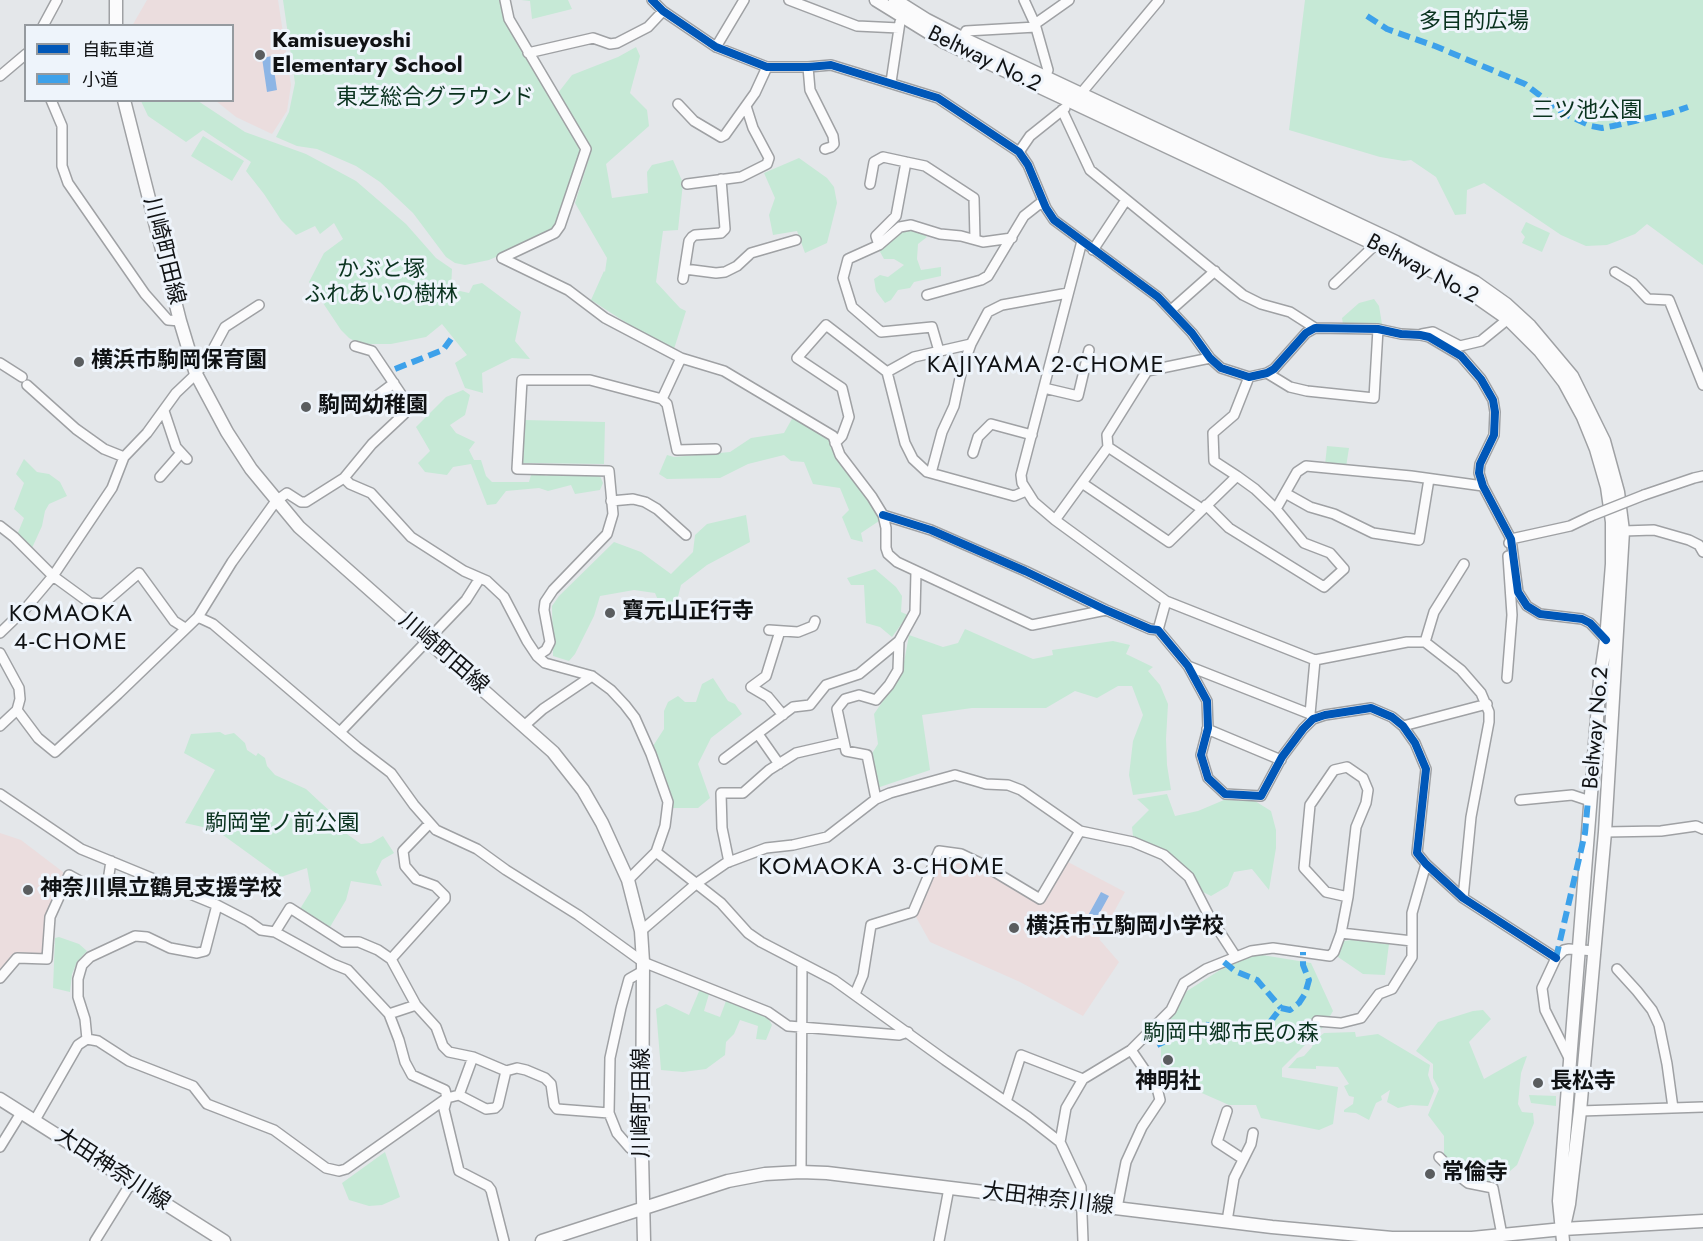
<!DOCTYPE html>
<html>
<head>
<meta charset="utf-8">
<style>
  body { margin:0 }
  #map { position:relative; width:1703px; height:1241px; overflow:hidden; background:#e4e7ea; font-family:Jost,"Noto Sans JP",sans-serif }
  canvas { display:block }
  .legend { position:absolute; left:24px; top:24px; width:210px; height:78px; box-sizing:border-box; background:#eef4fb; border:2px solid #959a9f; margin:0; padding:8px 10px; list-style:none; font-size:18px; color:#101214 }
  .legend li { display:flex; align-items:center; gap:12px; height:30px }
  .legend b { width:30px; border:2px solid #959a9f }
</style>
</head>
<body>
<div id="map">
<canvas width="1703" height="1241"></canvas>
<ul class="legend">
<li><b style="height:8px;background:#0057b8"></b>自転車道</li>
<li><b style="height:8px;background:#3da1ea"></b>小道</li>
</ul>
</div>
<script>
const ctx = document.querySelector('canvas').getContext('2d');
ctx.lineJoin = 'round';
function fillPath(path, color) { ctx.fillStyle = color; ctx.fill(path, 'evenodd'); }
const shape = rows => new Path2D(rows.map(r => 'M' + r).join(''));
function strokePath(path, color, width, dash) { ctx.strokeStyle = color; ctx.lineWidth = width; ctx.lineCap = dash ? 'butt' : 'round'; ctx.setLineDash(dash || []); ctx.stroke(path); }
function label(font, color, halo, rows, align = 'center') {
  ctx.font = font + ' Jost,"Noto Sans JP",sans-serif'; ctx.lineWidth = 6; ctx.setLineDash([]); ctx.textBaseline = 'middle'; ctx.strokeStyle = halo; ctx.fillStyle = color; for (const [text, x, y, turn = 0] of rows) {
    ctx.save(); ctx.translate(x, y); ctx.rotate((+turn || 0) * Math.PI / 180); ctx.textAlign = isNaN(turn) ? turn : align; if (halo) ctx.strokeText(text, 0, 0); ctx.fillText(text, 0, 0); ctx.restore();
  }
}
fillPath(shape([
  [147,0,278,0,291,85,287,111,272,134,236,117,216,101,232,100,232,26,132,26],
  [0,833,21,840,63,872,63,876,50,904,45,929,44,952,42,956,16,955,0,971],
  [942,855,961,859,1005,880,1044,903,1068,862,1125,892,1099,939,1119,962,1083,1016,1020,982,930,942,916,917]
]), '#ebddde');
fillPath(shape([
  [283,0,501,0,504,20,583,151,556,227,548,234,489,260,465,265,455,263,446,257,413,213,380,182,356,166,317,149,297,146,276,137,289,112,295,83],
  [521,0,568,0,572,9,532,19,530,1],
  [1305,0,1703,0,1703,265,1647,224,1635,234,1607,245,1586,246,1561,235,1484,183,1467,190,1466,214,1455,215,1436,177,1411,160,1404,161,1380,157,1289,130],
  [636,47,640,56,630,93,647,110,649,126,606,164,612,198,648,193,647,172,652,165,673,160,683,183,678,230,663,231,656,282,680,308,686,311,674,349,639,331,591,300,604,271,605,272,607,258,575,203,591,152,558,93,572,75,618,57],
  [141,101,198,101,245,132,306,154,356,181,406,224,436,258,452,269,451,289,469,293,473,285,482,283,521,312,515,341,530,359,512,358,482,373,483,393,465,388,455,363,467,355,442,324,426,337,391,344,360,344,349,338,341,330,309,282,324,253,343,239,334,223,320,234,315,226,296,235,281,220,264,194,246,171,251,162,203,130,186,142,148,116],
  [203,136,244,161,232,181,191,156],
  [799,158,827,178,834,187,837,203,827,243,805,253,797,231,773,235,769,215,775,198,764,173],
  [1526,222,1550,233,1542,252,1522,243,1525,237,1521,232],
  [906,230,920,232,927,237,918,244,917,259,921,270,941,267,941,276,914,282,910,288,898,290,891,300,885,303,876,291,874,279,880,275,888,277,904,265,894,259,884,259,879,250,897,233],
  [1374,299,1379,306,1382,324,1343,324,1342,318,1359,303],
  [463,390,470,395,465,415,450,425,456,433,475,442,469,450,474,460,481,460,486,476,492,482,529,482,531,475,538,472,546,476,551,474,600,476,603,483,600,490,575,494,571,485,548,491,539,488,506,491,496,504,487,505,471,464,453,467,447,475,425,472,418,463,430,451,416,427,446,397],
  [793,417,828,436,837,456,873,505,879,521,861,533,863,542,851,539,842,517,849,510,840,488,813,484,804,462,791,461,784,455,748,464,720,478,667,479,659,474,667,455,674,457,730,452,751,438,784,433],
  [524,420,605,422,604,464,523,463],
  [1327,446,1349,448,1346,467,1325,465],
  [24,459,37,472,49,474,60,482,67,496,49,504,45,511,42,526,32,548,17,535,24,518,14,509,24,483,16,474],
  [746,515,750,542,707,565,681,585,674,612,660,605,655,593,634,590,600,596,594,616,575,654,569,661,553,656,552,606,559,596,614,542,641,552,671,574,693,552,695,535,707,524],
  [875,569,896,587,902,596,901,612,908,615,892,637,880,627,866,623,864,585,851,585,847,578],
  [965,629,1033,659,1053,655,1052,650,1113,641,1130,645,1126,654,1153,667,1148,671,1160,685,1168,704,1166,739,1167,765,1171,790,1133,795,1129,775,1133,741,1143,715,1132,686,1118,686,1097,698,1075,691,1046,708,972,708,922,715,930,770,877,788,871,755,878,744,874,714,902,673,909,635,943,647,958,643],
  [713,678,728,701,735,704,742,714,711,738,698,764,710,798,698,808,671,808,672,800,653,746,664,729,664,711,668,702,678,696,685,702,696,702,702,684],
  [220,732,225,735,234,733,245,743,247,750,256,756,258,753,265,758,267,766,275,775,306,789,334,815,332,819,344,832,361,844,371,843,383,836,394,853,382,860,376,872,382,886,351,881,346,900,330,927,300,909,311,891,307,868,281,877,216,830,185,823,215,770,184,753,191,734],
  [1167,794,1175,816,1198,811,1224,800,1255,801,1271,811,1276,830,1276,848,1269,890,1252,869,1234,872,1228,886,1211,896,1203,892,1192,874,1166,852,1133,836,1132,827,1149,810,1137,799],
  [59,937,79,944,87,951,77,962,72,974,70,992,53,988,55,938],
  [1351,940,1389,944,1385,975,1363,974,1338,957,1344,941],
  [1256,954,1311,963,1333,1011,1330,1016,1317,1017,1323,1027,1282,1068,1282,1077,1338,1087,1333,1124,1319,1130,1261,1118,1256,1105,1229,1105,1161,1075,1161,1035,1187,991,1220,970],
  [700,989,709,994,704,1011,720,1017,726,1001,768,1018,772,1025,766,1040,756,1039,758,1026,740,1020,734,1034,726,1042,725,1055,706,1069,683,1072,661,1070,656,1009,666,1004,689,1015],
  [1483,1010,1491,1019,1469,1042,1484,1079,1523,1057,1527,1056,1521,1073,1518,1104,1522,1112,1533,1113,1534,1123,1517,1165,1502,1178,1492,1181,1469,1178,1444,1156,1444,1136,1428,1115,1439,1089,1433,1078,1433,1064,1416,1051,1438,1022,1473,1011],
  [1355,1032,1356,1037,1378,1034,1430,1065,1428,1075,1434,1091,1428,1106,1411,1105,1398,1108,1387,1102,1390,1090,1381,1096,1382,1100,1376,1103,1369,1120,1356,1113,1344,1112,1344,1110,1353,1104,1354,1097,1349,1096,1344,1086,1349,1084,1338,1067,1316,1066,1316,1069,1288,1068,1297,1058,1304,1056,1312,1047,1314,1041,1324,1033],
  [1529,1095,1556,1096,1556,1106,1531,1103],
  [385,1152,400,1197,382,1205,369,1206,349,1200,342,1183]
]), '#c6e9d6');
fillPath(shape([
  [272,56,277,90,267,92,262,58],
  [1101,892,1109,896,1093,925,1085,921]
]), '#8db5e5');
const minor = shape([
  [652,0,663,11,716,47,767,67,808,67,831,65,938,98,1019,152,1028,165,1046,208,1054,220,1158,297,1192,333,1210,358,1221,368,1249,377,1267,373,1274,369,1306,333,1315,328,1378,329,1401,334,1420,335,1429,337,1461,356,1481,379,1493,400,1495,412,1494,435,1480,464,1479,473,1483,486,1511,539,1518,592,1527,606,1540,614,1582,619,1590,623,1606,640],
  [789,0,857,26,899,28],
  [1024,0,1035,24,1046,63,1048,70,1045,77],
  [1035,24,1069,0],
  [43,26,57,0],
  [960,44,966,31,1036,27],
  [716,47,744,0],
  [528,53,593,38,610,44,617,43,648,27,663,11],
  [808,67,810,90,833,136,834,144,831,147,825,149],
  [0,76,26,54],
  [891,82,900,22],
  [1078,97,1159,0],
  [51,100,62,126,62,166,68,183,145,294,168,320,180,321],
  [678,104,694,121,721,137,725,135,755,93,767,67],
  [1062,110,1090,170,1243,295,1261,304,1290,312,1315,328],
  [1019,152,1030,136,1065,108],
  [687,184,741,177,767,164,769,158,753,128,746,106],
  [870,184,874,162,883,157,906,162],
  [1082,241,1021,475,1022,483,1034,502,1055,520,1166,601,1315,660,1407,642,1425,642,1461,670,1481,693,1489,712,1489,722,1471,817,1463,898],
  [879,245,900,227,911,225,940,234,961,236,983,242,1012,238],
  [1093,250,1126,200],
  [502,258,568,290,605,318,681,358,724,371,833,436,840,455,872,497,883,515,886,528,886,548,888,554,897,562,1032,625,1106,610],
  [502,258,555,233,560,226,586,149,509,19,505,0],
  [685,269,716,273,725,272,737,266,751,253,796,240],
  [1615,272,1633,283,1648,299,1669,300,1703,385],
  [683,279,689,241,692,237,695,235,721,233,725,229,721,179],
  [1334,284,1375,245],
  [927,295,981,280,988,276,1024,216,1043,201],
  [1171,310,1215,271],
  [1422,334,1433,332,1460,346,1481,341,1508,319],
  [939,351,932,327,881,332,852,307,843,278,848,259,879,245,876,236,896,216,906,162,925,166,974,198,975,239],
  [0,363,22,377],
  [887,372,914,357,971,344,988,312,1002,305,1068,293],
  [1267,373,1290,387,1307,391,1374,398,1378,329],
  [27,385,76,429,104,449,124,457],
  [1044,388,1078,396,1089,350],
  [662,399,667,404,677,450,716,449],
  [362,407,394,383],
  [164,411,176,447,187,459],
  [835,443,842,436,849,417,842,388,797,358,826,325,887,372,905,443,913,459,927,472,1014,496,1026,491],
  [1108,447,1202,509],
  [973,453,978,437,991,424,1032,435],
  [931,473,942,432,954,406,962,369,971,344],
  [160,477,181,453],
  [344,478,350,484,371,493,411,537,464,571,487,581,504,597,527,641,537,656,545,663,592,676,611,690,625,705,635,718,651,754,668,802,665,826,656,852],
  [1082,483,1169,542,1237,476,1214,461,1213,433,1234,415,1249,377],
  [1285,493,1310,507,1334,514,1373,533,1419,540,1429,479],
  [1644,495,1694,478,1703,476],
  [611,501,633,499,645,502,657,509,686,535],
  [1206,505,1229,528,1324,587,1344,569,1330,553,1304,543,1276,509,1255,489,1237,476],
  [1276,509,1297,472,1306,466,1411,476,1483,486],
  [883,515,931,530,1025,571,1106,610,1150,629,1158,630,1188,666,1207,701,1208,728,1201,755,1208,778,1225,794,1261,796,1282,757,1303,729,1313,719,1325,715,1371,708,1392,717,1403,726,1415,743,1426,769,1417,853,1426,864,1463,898,1556,958],
  [1055,520,1108,447,1107,435,1147,371,1210,358],
  [0,526,14,537,53,576,90,603,103,604,139,573,174,621,185,628],
  [1623,531,1654,530,1689,540,1699,545,1703,552],
  [1509,543,1511,539,1570,526,1591,516],
  [198,617,213,624,357,747,391,773,414,805,436,830,477,849,506,870,578,915,643,962,768,1012,788,1026,899,1035,908,1032],
  [769,630,798,632,813,626,815,621],
  [1158,630,1166,601],
  [780,631,766,676,751,687,768,697,783,715],
  [0,633,26,608,53,576,112,488,124,457,147,433,176,393,196,374,211,353,225,327,259,305],
  [1425,642,1434,612,1464,564],
  [0,653,19,688,20,699,17,710,0,726],
  [537,656,546,650,550,642,544,610,545,602,553,590,607,534,613,514,609,471,517,469,522,380,590,380,662,399,681,358],
  [1188,666,1310,714,1313,719],
  [1507,678,1512,615,1508,556],
  [17,710,38,738,55,752,118,694,198,617,232,562,276,501,287,493,301,502,306,502,344,478,372,444,404,414,405,400,372,351,355,346],
  [1310,714,1315,660],
  [525,725,543,709,592,676],
  [1403,726,1487,704],
  [1207,729,1281,760],
  [340,732,466,600,480,578],
  [758,734,779,764],
  [724,759,793,707,810,705,826,685,859,674,899,641],
  [0,794,81,849,217,905,248,921,261,930,275,932,333,964,348,970,389,1014,399,1040,405,1062,412,1075,445,1090,447,1098,444,1109,459,1171,488,1186,491,1190,504,1241],
  [876,799,867,755,846,751,837,709,845,699,859,695,876,700,889,685,898,670,899,641,915,612,916,572],
  [1520,800,1572,795,1590,801],
  [1605,832,1661,831,1696,826,1703,829],
  [729,862,722,828,721,793,743,793,769,770,796,753,844,742],
  [628,880,656,852,721,903,748,933,761,942,834,980,945,1060,1028,1117,1060,1142,1081,1187,1083,1241],
  [641,931,697,883,726,863,766,848,793,845,827,837,876,799,890,793,955,775,986,784,1008,785,1021,790,1080,831,1133,842,1164,855,1189,877,1208,914,1236,957],
  [275,932,290,908,343,942,359,942,378,950,391,959,416,1005,436,1027,443,1046,449,1052,473,1057,506,1071,517,1068,526,1070,545,1078,551,1084,554,1105,557,1109,609,1113],
  [1341,933,1412,941],
  [391,959,445,899,445,896,435,886,416,879,405,866,403,851,429,824],
  [1617,969,1637,991,1652,1010,1659,1025,1667,1064,1673,1108],
  [0,978,17,958,47,959,50,917,69,875,89,886,99,886,108,881,111,861],
  [855,994,863,975,871,925,913,912,939,851,961,854,980,863,1040,899,1080,831],
  [389,1014,416,1005],
  [1317,1021,1341,1023,1361,1018,1379,994,1392,989,1412,957,1412,913,1426,864],
  [87,1039,85,1019,78,997,78,979,82,965,90,957,135,936,147,937,170,948,197,953,205,951,217,905],
  [1570,1060,1545,1010,1542,988,1556,958,1564,950,1569,949,1595,951],
  [459,1095,486,1109,495,1108,498,1105,506,1071],
  [1006,1102,1021,1055,1083,1079],
  [1227,1111,1217,1142,1243,1159],
  [1580,1111,1703,1107],
  [35,1120,78,1045,87,1039,98,1041,129,1061,193,1086,207,1104,274,1130,326,1168,339,1171,346,1169,447,1098,459,1095,473,1057],
  [1060,1142,1066,1108,1083,1079,1131,1050,1171,1010,1184,983,1206,969,1251,951,1273,948,1330,956,1334,952,1341,933,1348,897,1356,827,1366,803,1368,790,1363,778,1347,767,1334,770,1310,805,1304,868,1326,892,1348,897],
  [0,1147,21,1113],
  [642,1156,630,1148,617,1133,609,1113,610,1058,621,1008,629,979,643,971],
  [1439,1157,1455,1173,1468,1183,1493,1188,1502,1235],
  [801,1172,802,964],
  [1117,1208,1126,1162,1142,1127,1160,1100,1157,1088,1131,1050],
  [1227,1221,1234,1178,1251,1144,1253,1133],
  [95,1241,131,1183],
  [939,1241,949,1188]
]);
const major = shape([
  [876,0,944,42,1455,282,1508,319,1540,351,1564,382,1583,417,1596,449,1607,487,1612,522,1612,564,1606,640,1600,680,1559,1201,1563,1241],
  [895,0,927,20,962,38,1396,242,1475,282,1506,304,1530,326,1572,376,1604,441,1618,492,1623,531,1605,832,1580,1111,1569,1204,1565,1222],
  [116,26,116,0],
  [124,100,180,321,196,374,227,432,251,469,299,527,553,752,583,790,602,823,628,880,641,931,643,962,642,1156,644,1241],
  [0,1099,224,1241],
  [542,1241,728,1181,765,1174,801,1172,827,1173,1272,1227,1392,1238,1472,1238,1563,1229,1703,1221]
]);
strokePath(minor, '#9fa1a4', 12);
strokePath(major, '#9fa1a4', 15);
strokePath(minor, '#fbfbfc', 9);
strokePath(major, '#fbfbfc', 12);
const minorBridge = shape([
  [1591,516,1644,495]
]);
strokePath(minorBridge, '#9fa1a4', 12, []);
strokePath(minorBridge, '#fbfbfc', 9);
strokePath(shape([
  [1367,16,1387,29,1435,46,1525,84,1563,113,1591,126,1602,128,1613,126,1670,113,1688,107],
  [395,369,443,350,451,339],
  [1556,958,1585,833,1588,800],
  [1224,962,1235,971,1257,980,1281,1008],
  [1281,1008,1290,1010,1299,1003,1305,994,1309,980,1303,965,1303,952],
  [1157,1045,1181,1034,1199,1023,1211,1026,1226,1034,1240,1038,1248,1037,1270,1022,1281,1008]
]), '#3da1ea', 6, [12, 6]);
strokePath(shape([
  [652,0,663,11,716,47,767,67,808,67,831,65,938,98,1019,152,1028,165,1046,208,1054,220,1158,297,1192,333,1210,358,1221,368,1249,377,1267,373,1274,369,1306,333,1315,328,1378,329,1401,334,1420,335,1429,337,1461,356,1481,379,1493,400,1495,412,1494,435,1480,464,1479,473,1483,486,1511,539,1518,592,1527,606,1540,614,1582,619,1590,623,1606,640],
  [883,515,931,530,1025,571,1106,610,1150,629,1158,630,1188,666,1207,701,1208,728,1201,755,1208,778,1225,794,1261,796,1282,757,1303,729,1313,719,1325,715,1371,708,1392,717,1403,726,1415,743,1426,769,1417,853,1426,864,1463,898,1556,958]
]), '#0057b8', 8);
for (const [x, y, r, color] of [
  [260,55,6,"#5a5d5f"],
  [79,362,6,"#5a5d5f"],
  [306,407,6,"#5a5d5f"],
  [610,613,6,"#5a5d5f"],
  [28,890,6,"#5a5d5f"],
  [1014,928,6,"#5a5d5f"],
  [1168,1060,6,"#5a5d5f"],
  [1538,1083,6,"#5a5d5f"],
  [1430,1174,6,"#5a5d5f"]
]) { const dot = new Path2D(); dot.arc(x, y, r, 0, 2 * Math.PI); ctx.fillStyle = color; ctx.fill(dot); strokePath(dot, '#eef4fb', 2); }
label('22px', '#09321e', '#eef4fb', [
  ["多目的広場",1474,23],
  ["東芝総合グラウンド",435,99],
  ["三ツ池公園",1587,112],
  ["かぶと塚",381,271],
  ["ふれあいの樹林",381,296],
  ["駒岡堂ノ前公園",282,825],
  ["駒岡中郷市民の森",1231,1035]
]);
label('bold 22px', '#101214', '#eef4fb', [
  ["Kamisueyoshi",272,42],
  ["Elementary School",272,67],
  ["横浜市駒岡保育園",91,362],
  ["駒岡幼稚園",318,407],
  ["寶元山正行寺",622,613],
  ["神奈川県立鶴見支援学校",40,890],
  ["横浜市立駒岡小学校",1026,928],
  ["神明社",1168,1083,"center"],
  ["長松寺",1550,1083],
  ["常倫寺",1442,1174]
], 'left');
label('22px', '#101214', '#eef4fb', [
  ["Beltway No.2",984,60,26],
  ["川崎町田線",163,251,76],
  ["Beltway No.2",1422,270,28],
  ["川崎町田線",443,654,41],
  ["Beltway No.2",1597,728,-85],
  ["川崎町田線",643,1103,-90],
  ["大田神奈川線",112,1170,33],
  ["大田神奈川線",1048,1200,7]
]);
ctx.letterSpacing = '1.5px';
label('24px', '#101214', '#eef4fb', [
  ["KAJIYAMA 2-CHOME",1046,366],
  ["KOMAOKA",71,615],
  ["4-CHOME",71,643],
  ["KOMAOKA 3-CHOME",882,868]
]);
ctx.letterSpacing = '0px';
</script>
</body>
</html>
